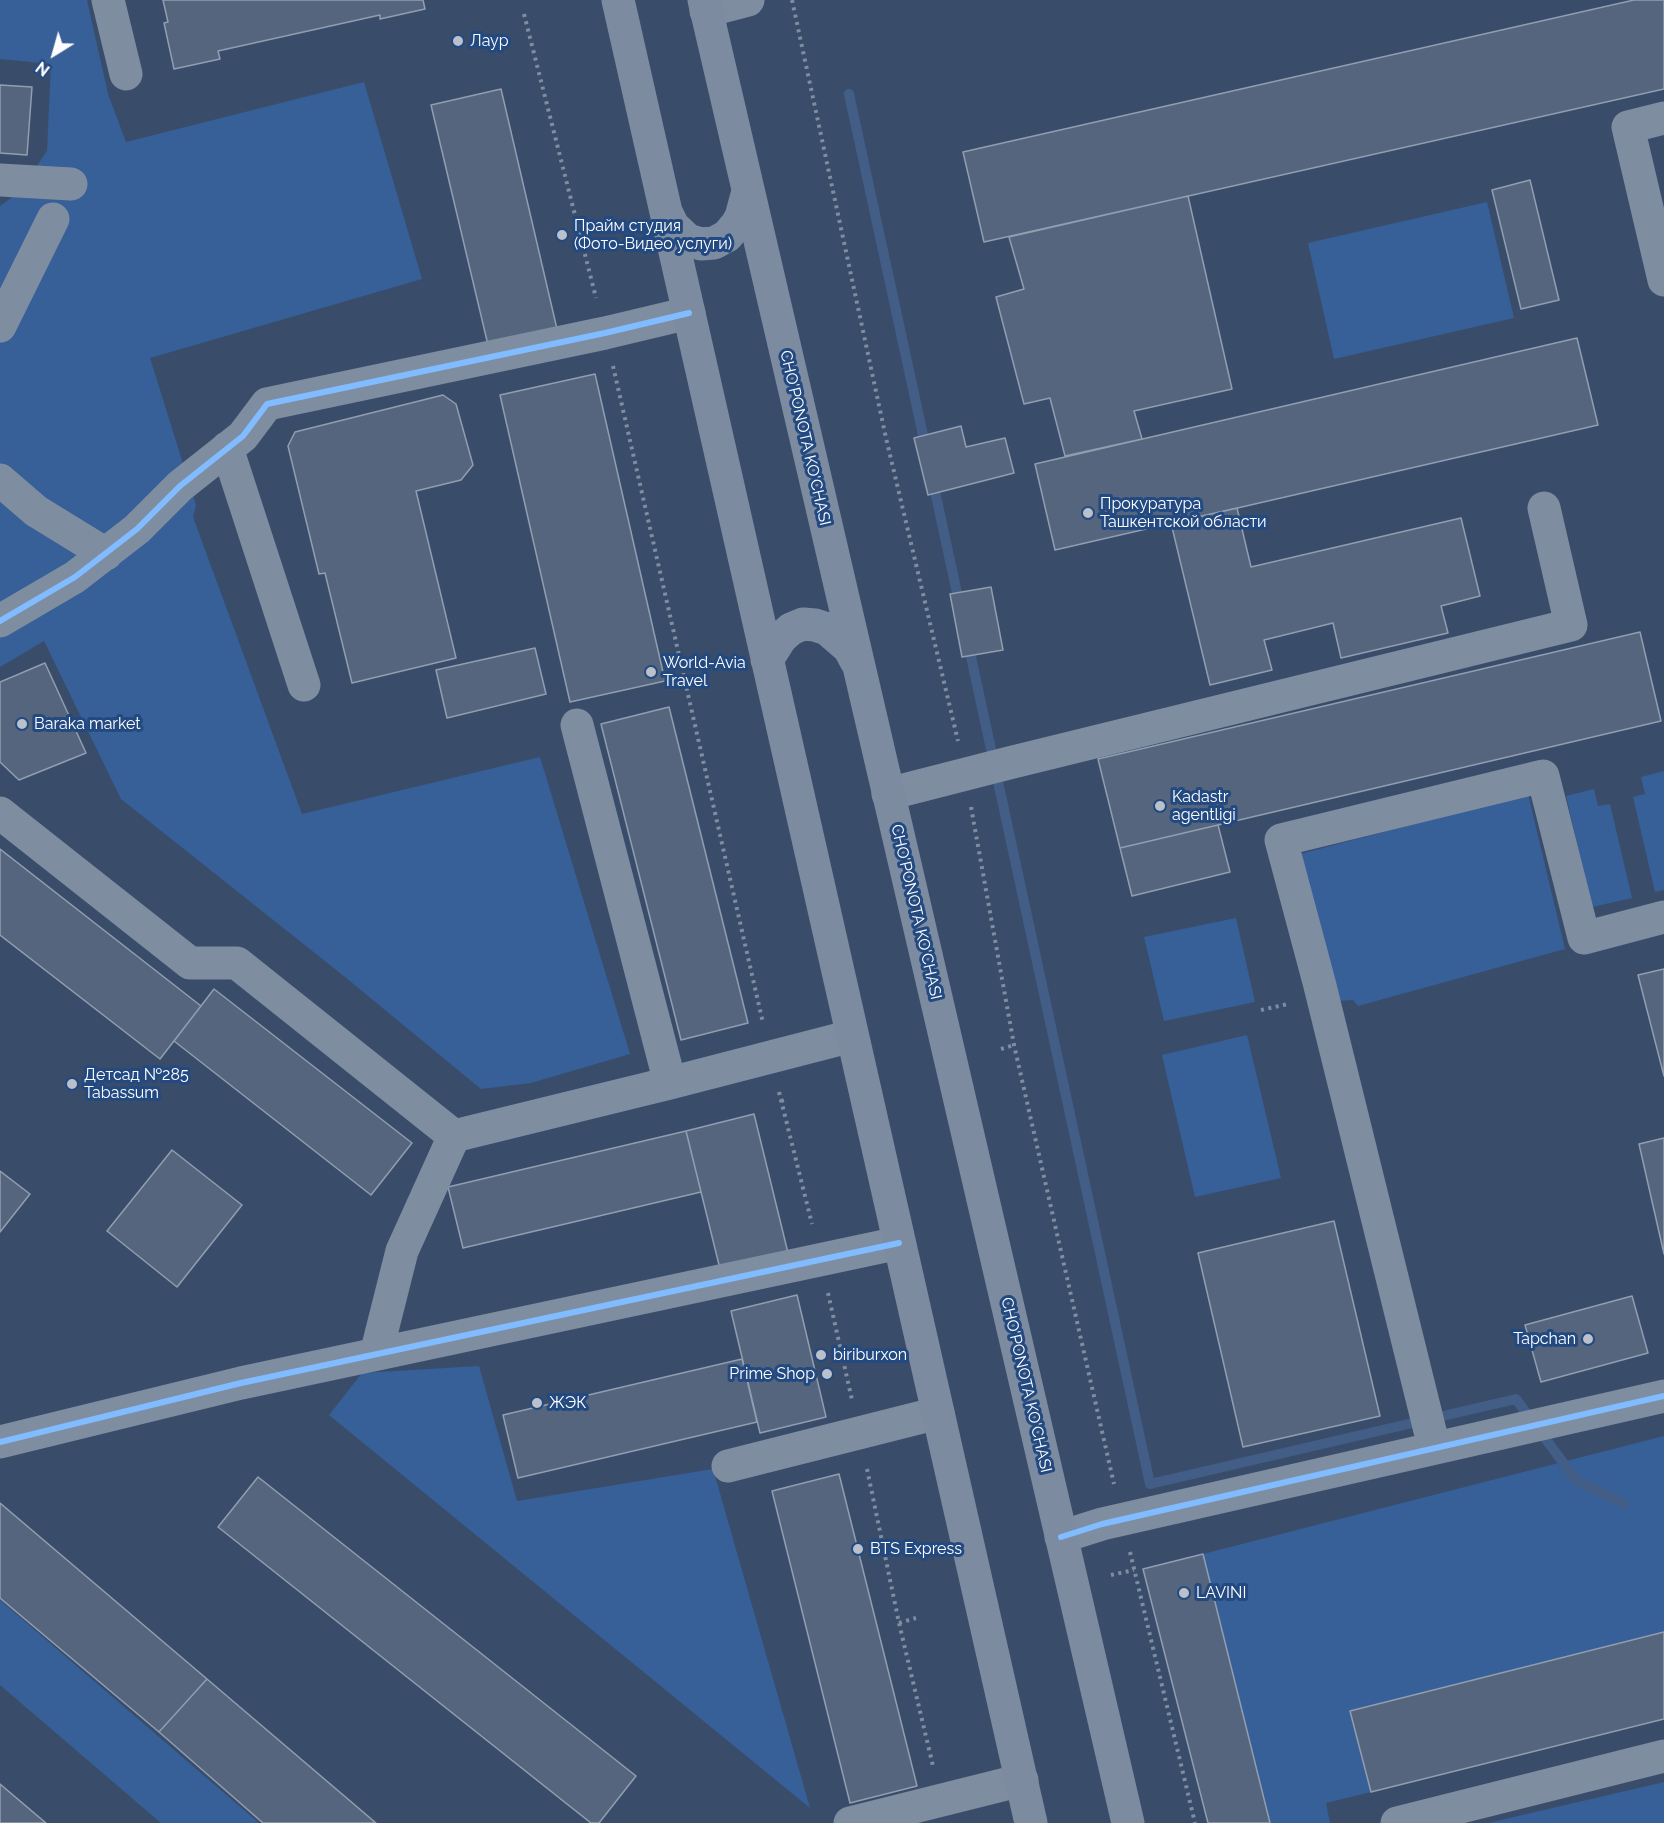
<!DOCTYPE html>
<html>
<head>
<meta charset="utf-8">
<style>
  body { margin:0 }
  #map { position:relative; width:1664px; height:1823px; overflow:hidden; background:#394d6b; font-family:Raleway,sans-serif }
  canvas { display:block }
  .north { position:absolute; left:24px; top:24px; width:60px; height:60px; -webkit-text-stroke:4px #234981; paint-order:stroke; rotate:217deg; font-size:16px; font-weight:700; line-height:24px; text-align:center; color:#fff }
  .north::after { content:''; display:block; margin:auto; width:21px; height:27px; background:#fff; clip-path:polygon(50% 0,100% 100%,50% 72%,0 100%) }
</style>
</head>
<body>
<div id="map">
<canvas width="1664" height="1823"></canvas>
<div class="north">N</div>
</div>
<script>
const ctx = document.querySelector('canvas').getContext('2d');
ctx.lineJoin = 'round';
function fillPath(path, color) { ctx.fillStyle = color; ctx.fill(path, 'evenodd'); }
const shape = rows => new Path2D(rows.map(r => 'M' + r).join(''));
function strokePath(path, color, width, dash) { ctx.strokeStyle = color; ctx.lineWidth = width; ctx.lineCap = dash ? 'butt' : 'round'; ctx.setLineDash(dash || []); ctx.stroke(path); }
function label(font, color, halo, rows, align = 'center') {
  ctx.font = font + ' Raleway,sans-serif'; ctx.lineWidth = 6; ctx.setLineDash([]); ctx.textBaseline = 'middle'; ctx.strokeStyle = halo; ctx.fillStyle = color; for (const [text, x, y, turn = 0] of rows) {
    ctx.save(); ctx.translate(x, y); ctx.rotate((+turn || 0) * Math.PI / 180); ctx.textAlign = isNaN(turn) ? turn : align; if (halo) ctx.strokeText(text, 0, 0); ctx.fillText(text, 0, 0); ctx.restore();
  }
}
fillPath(shape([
  [0,0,87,0,108,94,126,142,364,82,422,279,150,358,196,505,193,517,302,814,540,757,630,1054,531,1083,481,1089,345,977,121,799,44,641,0,667,0,206,19,192,47,151,51,64,0,59],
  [1487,202,1514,318,1334,359,1308,243],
  [1664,771,1664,890,1655,892,1633,797,1645,794,1641,777],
  [1594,789,1598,806,1610,804,1632,898,1592,907,1566,796],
  [1528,794,1565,949,1358,1006,1353,1000,1337,1001,1300,854],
  [1236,918,1255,1002,1164,1021,1144,937],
  [1247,1035,1281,1178,1195,1197,1162,1055],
  [479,1366,517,1501,713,1469,810,1808,329,1415,362,1373],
  [1664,1436,1664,1632,1351,1711,1371,1792,1326,1803,1330,1823,1270,1823,1203,1554],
  [0,1600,259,1823,161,1823,0,1685],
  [1664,1782,1664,1823,1488,1823]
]), '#375f98');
strokePath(shape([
  [849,94,926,449],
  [933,482,960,607],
  [968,643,1150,1484,1516,1399,1576,1480,1624,1504]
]), '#435e86', 10);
const building = shape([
  [163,0,423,0,425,9,380,19,380,15,218,51,220,59,174,69,164,23,168,22,163,0],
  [1634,0,1664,0,1664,89,984,242,963,152,1634,0],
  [0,85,32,87,27,155,0,153,0,85],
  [501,89,557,329,488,345,431,105,501,89],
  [1530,180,1559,300,1521,309,1492,190,1530,180],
  [1188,196,1232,389,1134,411,1142,439,1065,456,1050,398,1024,404,996,297,1024,289,1009,237,1188,196],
  [1577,338,1598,425,1055,550,1035,464,1577,338],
  [595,374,665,681,570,702,500,395,595,374],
  [443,395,456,404,473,465,461,480,416,491,456,658,352,683,325,573,319,574,288,446,295,432,443,395],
  [961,426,966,447,1005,438,1014,473,928,495,914,438,961,426],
  [1237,508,1251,567,1461,518,1480,596,1441,606,1448,633,1341,658,1333,623,1264,640,1272,670,1210,685,1171,523,1237,508],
  [991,587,1003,650,962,657,950,594,991,587],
  [1640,632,1661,721,1120,848,1098,759,1640,632],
  [535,648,546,694,447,718,436,670,535,648],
  [45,663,86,753,19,780,0,762,0,682,45,663],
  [669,707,748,1023,681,1040,601,724,669,707],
  [1218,825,1230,872,1132,896,1120,848,1218,825],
  [0,849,201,1006,160,1059,0,935,0,849],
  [1664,969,1664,1076,1638,975,1664,969],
  [214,989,412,1143,371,1195,174,1041,214,989],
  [754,1114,789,1257,721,1273,686,1131,754,1114],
  [686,1131,701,1192,463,1248,448,1187,686,1131],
  [1664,1138,1664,1254,1639,1144,1664,1138],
  [172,1150,242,1205,177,1287,107,1231,172,1150],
  [0,1171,30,1194,0,1232,0,1171],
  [1334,1221,1380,1416,1243,1447,1198,1253,1334,1221],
  [797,1295,826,1417,760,1433,731,1311,797,1295],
  [1632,1296,1648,1353,1541,1382,1525,1325,1632,1296],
  [742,1359,757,1422,518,1478,503,1415,742,1359],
  [839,1474,917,1786,850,1803,772,1491,839,1474],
  [258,1477,636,1776,599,1823,591,1823,218,1527,258,1477],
  [0,1503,207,1679,159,1732,0,1598,0,1503],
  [1203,1554,1270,1823,1208,1823,1143,1569,1203,1554],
  [1664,1632,1664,1719,1371,1792,1350,1711,1664,1632],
  [207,1679,376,1823,263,1823,159,1732,207,1679],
  [0,1784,46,1823,0,1823,0,1784]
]);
fillPath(building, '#54657d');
strokePath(building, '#929eb0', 1.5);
strokePath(shape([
  [792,0,886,438,958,741],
  [524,14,596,298],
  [613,366,763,1023],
  [971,807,1014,1045,1114,1484],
  [1261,1010,1288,1004],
  [1001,1049,1014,1045],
  [779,1092,812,1224],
  [781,1101,787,1099],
  [828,1293,852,1400],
  [867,1469,899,1623,933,1766],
  [1130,1552,1195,1823],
  [1111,1575,1134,1570],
  [899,1623,916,1618]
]), '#7f8da1', 4, [3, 4.5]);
strokePath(shape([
  [108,0,126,74],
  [706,11,748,0],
  [1664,118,1628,127,1664,280],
  [0,180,71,184],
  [0,326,53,219],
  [227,448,304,685],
  [0,480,36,511,106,554],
  [0,621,75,577,137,529,180,486,243,436,267,404,605,333,689,313],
  [577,725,670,1083],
  [888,794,1009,763,1571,625,1544,508],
  [0,813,190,963,237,963,454,1136,670,1083,852,1036],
  [376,1354,402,1251,454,1136],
  [0,1442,241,1383,899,1243],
  [1434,1447,1319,982,1281,840,1543,776,1584,938,1664,917],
  [728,1466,938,1413],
  [1061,1537,1102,1524,1664,1396],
  [850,1823,1022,1780],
  [1397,1823,1664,1756]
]), '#7f8da1', 33);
strokePath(shape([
  [618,0,1031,1823],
  [704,0,1128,1823],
  [667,214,673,226,688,240,701,244,714,243,727,236,737,224,741,217,748,191],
  [767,660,781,638,791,629,803,624,815,625,827,629,849,648,856,661]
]), '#7d8ba0', 33);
strokePath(shape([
  [0,621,75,577,137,529,180,486,243,436,267,404,605,333,689,313],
  [0,1442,241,1383,899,1243],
  [1061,1537,1102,1524,1664,1396]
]), '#80bcff', 6);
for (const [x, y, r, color] of [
  [458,41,6,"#bac1cb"],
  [562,235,6,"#bac1cb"],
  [1088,513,6,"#bac1cb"],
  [651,672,6,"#bac1cb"],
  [22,724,6,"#bac1cb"],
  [1160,806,6,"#bac1cb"],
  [72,1084,6,"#bac1cb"],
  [1588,1339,6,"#bac1cb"],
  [821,1355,6,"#bac1cb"],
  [827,1374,6,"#bac1cb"],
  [537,1403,6,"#bac1cb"],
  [858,1549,6,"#bac1cb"],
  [1184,1593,6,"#bac1cb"]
]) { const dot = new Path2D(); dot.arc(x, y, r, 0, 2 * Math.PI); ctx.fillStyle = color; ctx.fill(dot); strokePath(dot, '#234981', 2); }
label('16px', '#fff', '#234981', [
  ["Лаур",470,41],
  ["Прайм студия",574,226],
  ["(Фото-Видео услуги)",574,244],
  ["Прокуратура",1100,504],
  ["Ташкентской области",1100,522],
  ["World-Avia",663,663],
  ["Travel",663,681],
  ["Baraka market",34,724],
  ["Kadastr",1172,797],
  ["agentligi",1172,815],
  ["Детсад №285",84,1075],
  ["Tabassum",84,1093],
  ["Tapchan",1576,1339,"right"],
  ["biriburxon",833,1355],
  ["Prime Shop",815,1374,"right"],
  ["ЖЭК",549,1403],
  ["BTS Express",870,1549],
  ["LAVINI",1196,1593]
], 'left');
label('16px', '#fff', '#234981', [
  ["CHO'PONOTA KO'CHASI",805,438,77],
  ["CHO'PONOTA KO'CHASI",916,912,77],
  ["CHO'PONOTA KO'CHASI",1026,1385,77]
]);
</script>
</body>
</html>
